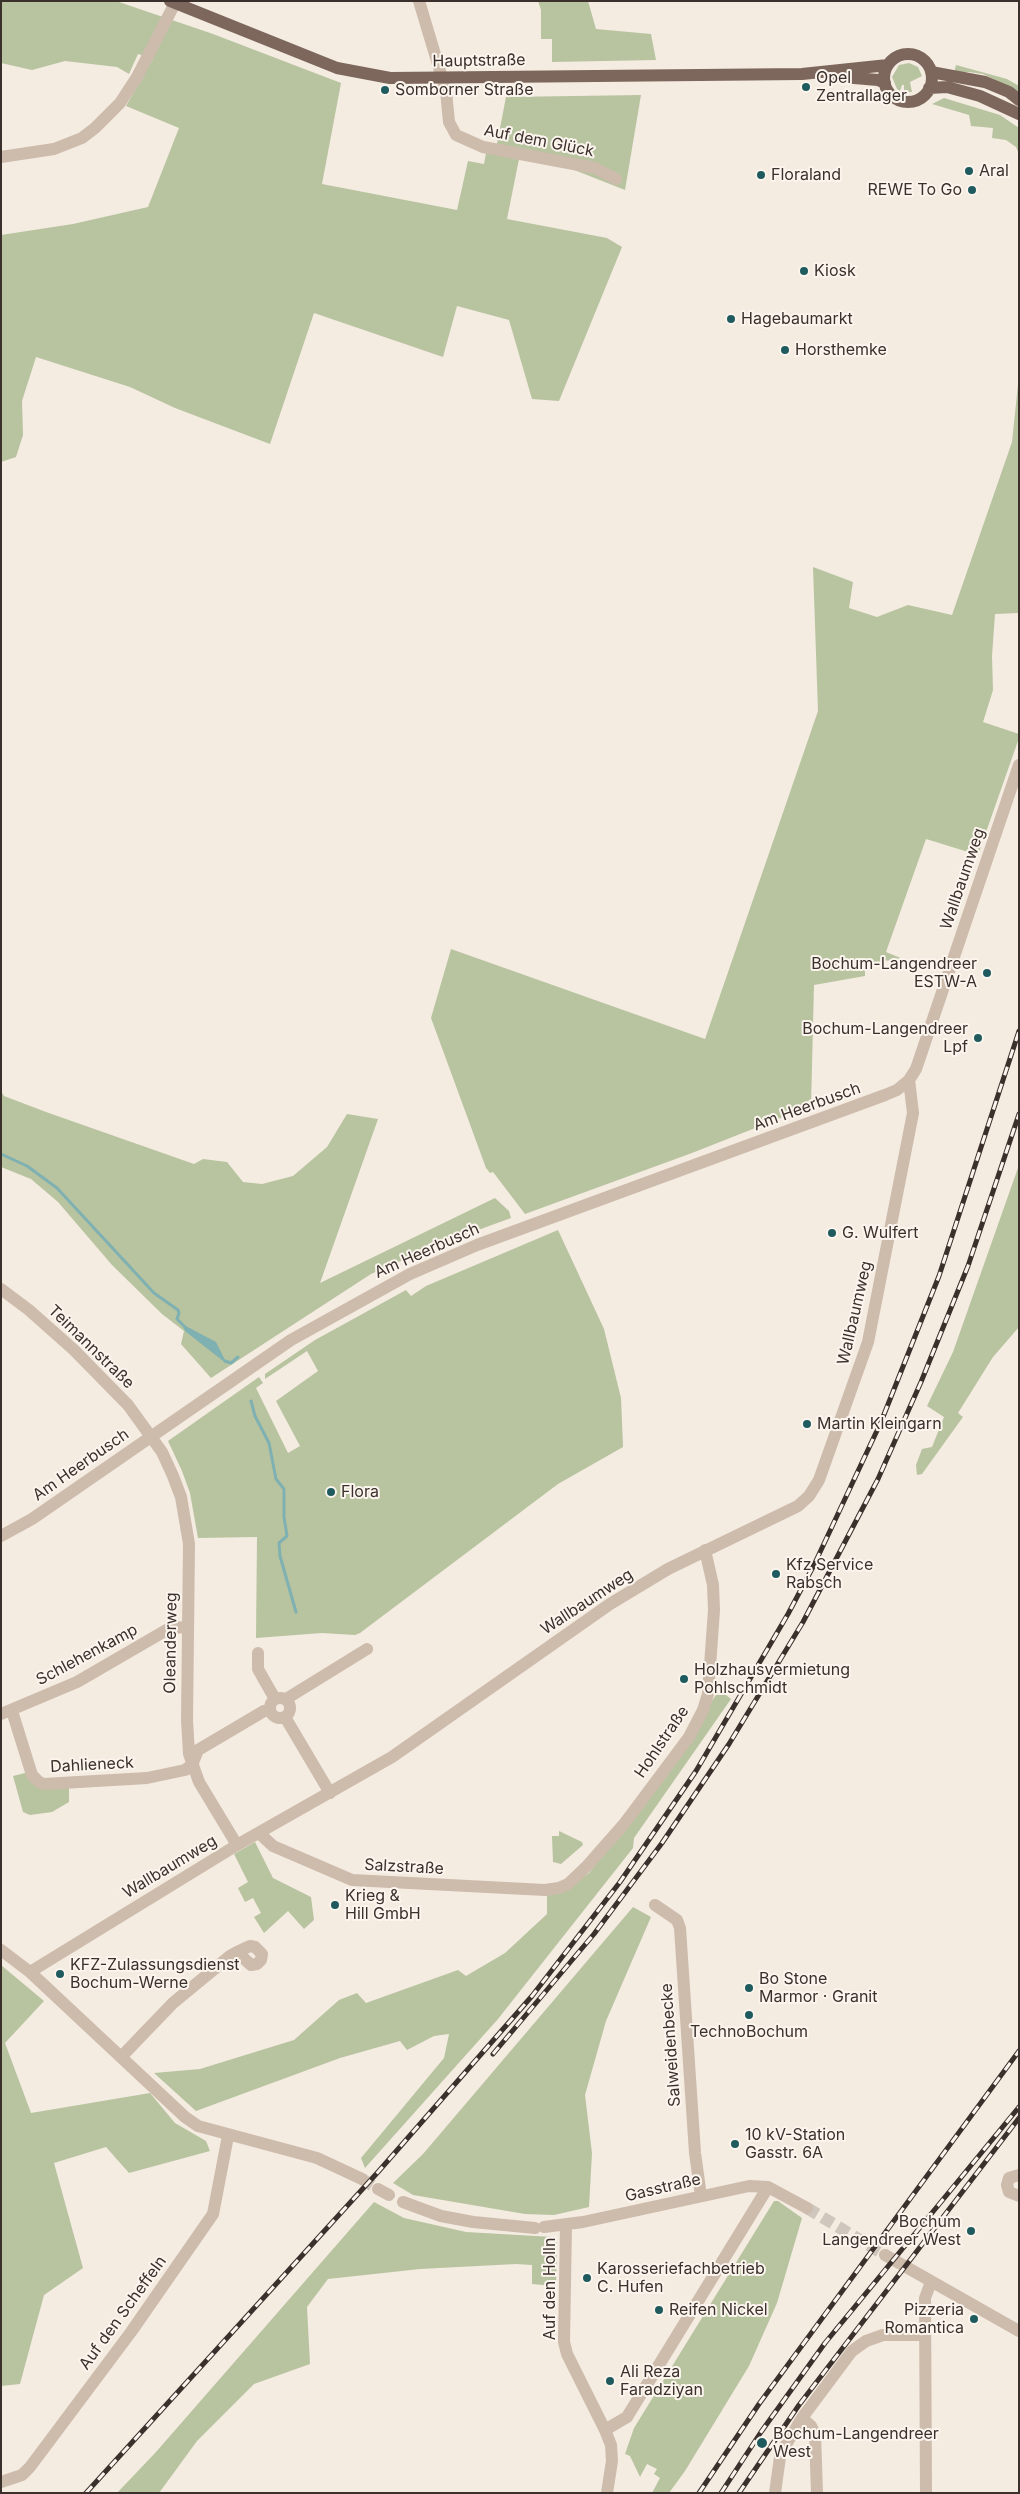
<!DOCTYPE html>
<html>
<head>
<meta charset="utf-8">
<style>
  body { margin:0 }
  #map { position:relative; width:1020px; height:2494px; overflow:hidden; background:#f4ebe1; font-family:Inter,sans-serif }
  canvas { display:block }
  .frame { position:absolute; inset:0; border:2px solid #3b302b; pointer-events:none }
</style>
</head>
<body>
<div id="map">
<canvas width="1020" height="2494"></canvas>
<div class="frame"></div>
</div>
<script>
const ctx = document.querySelector('canvas').getContext('2d');
ctx.lineJoin = 'round';
function fillPath(path, color) { ctx.fillStyle = color; ctx.fill(path, 'evenodd'); }
const shape = rows => new Path2D(rows.map(r => 'M' + r).join(''));
function strokePath(path, color, width, dash) { ctx.strokeStyle = color; ctx.lineWidth = width; ctx.lineCap = dash ? 'butt' : 'round'; ctx.setLineDash(dash || []); ctx.stroke(path); }
function label(font, color, halo, rows, align = 'center') {
  ctx.font = font + ' Inter,sans-serif'; ctx.lineWidth = 4; ctx.setLineDash([]); ctx.textBaseline = 'middle'; ctx.strokeStyle = halo; ctx.fillStyle = color; for (const [text, x, y, turn = 0] of rows) {
    ctx.save(); ctx.translate(x, y); ctx.rotate((+turn || 0) * Math.PI / 180); ctx.textAlign = isNaN(turn) ? turn : align; if (halo) ctx.strokeText(text, 0, 0); ctx.fillText(text, 0, 0); ctx.restore();
  }
}
fillPath(shape([
  [1,1,116,1,213,34,341,83,322,184,457,210,468,161,484,164,486,153,495,154,506,97,641,95,625,190,521,149,507,219,607,238,622,247,559,401,532,399,509,320,457,306,443,357,314,313,270,444,175,408,130,387,36,357,22,401,23,435,16,457,1,462,1,235,73,224,148,207,179,128,126,106,153,59,138,54,129,74,117,67,65,61,32,70,1,63],
  [538,1,588,1,596,29,651,34,656,60,552,62,552,39,541,39,541,10],
  [909,63,918,67,922,76,910,82,912,92,904,92,904,85,902,85,900,91,897,89,892,77,899,65],
  [956,65,1007,79,1019,86,1019,92,983,74,969,72,954,73],
  [944,98,1000,115,1019,128,1019,154,1016,147,1006,140,992,138,993,128,971,126,969,115,932,104],
  [1019,375,1019,613,995,614,992,656,993,690,983,722,1019,734,1019,738,978,855,926,839,886,952,903,959,865,963,865,976,814,985,811,1106,692,1153,525,1214,493,1172,490,1173,486,1168,431,1018,451,949,705,1039,818,711,813,567,853,582,849,608,877,617,908,605,952,615,1012,442],
  [1,1091,4,1096,46,1112,194,1164,203,1159,227,1162,243,1182,262,1184,293,1176,327,1147,347,1114,378,1119,320,1283,495,1198,509,1211,511,1218,437,1245,371,1274,211,1378,181,1344,184,1331,162,1314,112,1265,58,1202,31,1179,1,1167],
  [1019,1165,1019,1327,993,1357,958,1413,963,1417,922,1474,917,1475,916,1465,922,1449,932,1447,944,1417,927,1406,953,1352],
  [558,1230,604,1329,621,1398,623,1447,558,1484,360,1633,355,1635,322,1633,256,1638,257,1537,198,1538,190,1493,182,1471,168,1441,259,1377,263,1383,256,1388,288,1453,300,1446,276,1401,318,1371,307,1351,265,1379,265,1374,315,1340,406,1290,411,1296,426,1286],
  [716,1695,726,1695,731,1699,634,1838,633,1848,498,2019,365,2168,361,2158,444,2058,449,2034,434,2036,407,2050,400,2041,340,2058,196,2111,154,2073,200,2069,294,2040,339,2000,357,1993,366,2003,458,1970,466,1976,505,1953,547,1914,547,1895,565,1889,589,1873,620,1834],
  [25,1773,69,1788,69,1802,52,1812,30,1815,23,1812,13,1776],
  [559,1831,582,1842,583,1845,561,1864,553,1862,552,1836,559,1836],
  [255,1842,273,1878,311,1897,314,1920,304,1929,288,1911,264,1933,254,1917,261,1913,253,1898,245,1902,238,1888,248,1882,234,1854],
  [633,1907,651,1917,606,2021,585,2095,592,2153,589,2207,554,2215,525,2214,413,2195,393,2183,423,2154],
  [1,1965,44,2001,5,2043,31,2113,150,2093,175,2123,206,2141,210,2151,129,2173,106,2147,54,2163,83,2268,44,2295,20,2384,1,2386],
  [774,2201,778,2201,802,2218,777,2303,749,2366,685,2471,669,2493,652,2493,660,2478,654,2474,657,2469,647,2464,640,2477,630,2456,625,2454,634,2428],
  [374,2202,404,2218,466,2232,553,2237,557,2243,556,2286,532,2284,532,2265,516,2264,420,2269,328,2279,307,2307,310,2364,254,2384,197,2441,159,2493,117,2493,156,2452]
]), '#b8c4a0');
fillPath(shape([
  [182,1324,216,1342,227,1364,185,1331]
]), '#7fb0b2');
strokePath(shape([
  [1,1154,27,1166,57,1188,154,1293,178,1310,179,1313,177,1319,185,1327],
  [225,1361,231,1363,238,1357],
  [251,1401,255,1416,269,1443,276,1479,284,1489,284,1517,287,1536,279,1543,280,1556,296,1612]
]), '#7fb0b2', 3);
strokePath(shape([
  [362,2179,378,2189],
  [807,2208,885,2255]
]), '#cfc6bd', 12, [12, 6]);
strokePath(shape([
  [419,1,446,91,449,122,456,135,483,147,595,168,616,179],
  [1,157,54,149,82,138,95,128,120,103,137,77,175,3],
  [1,1289,29,1310,74,1350,128,1405,162,1452,173,1476,181,1497,189,1544,187,1720,189,1754,199,1782,237,1845],
  [1,1536,32,1519,291,1340,410,1274,477,1245,885,1095,897,1090,909,1080],
  [258,1653,258,1669,275,1699],
  '270 1708a10 10 0 1 1 20 0a10 10 0 1 1-20 0Z',
  [286,1699,367,1649],
  [12,1711,32,1775,39,1782,44,1784,147,1778,185,1770,192,1765],
  [1,1714,77,1682,170,1628,188,1627],
  [285,1717,330,1793],
  [192,1765,198,1750,264,1711,270,1710],
  [259,1833,273,1846,352,1880,545,1890,559,1888,568,1884,587,1866,624,1824,689,1737,703,1710,708,1694,714,1610,713,1585,705,1550],
  [655,1905,677,1920,680,1928,695,2153,701,2196],
  [1,1950,30,1972,185,2117,198,2126,317,2158,362,2179],
  [30,1972,237,1845,392,1757,610,1604,668,1569,798,1506,809,1496,819,1480,868,1342,913,1113,909,1080,916,1069,1019,765],
  [122,2056,173,2003,230,1956,237,1952,250,1946,255,1947,262,1954,261,1960,257,1964,251,1965,237,1952],
  [1019,2175,1009,2178,1007,2185,1009,2192,1019,2196],
  [378,2189,389,2195],
  [403,2202,441,2216,473,2222,535,2228],
  [566,2225,564,2342,567,2354,605,2430,611,2445,612,2461,607,2493],
  [544,2227,583,2222,749,2186,768,2187,807,2208],
  [885,2255,1019,2331],
  [802,2418,811,2426,815,2434,817,2493],
  [605,2430,627,2417,768,2187],
  [1,2482,22,2475,30,2467,131,2332,213,2214,228,2136],
  [775,2493,780,2457,784,2448,802,2418,852,2351,866,2341,883,2335,925,2335],
  [926,2493,925,2298,931,2282]
]), '#cdbbac', 12);
strokePath(shape([
  [170,1,337,68,390,78,802,74,888,65],
  '884 78a24 24 0 1 1 48 0a24 24 0 1 1-48 0Z',
  [931,72,985,82,1009,92,1019,100],
  [830,76,878,80,885,83],
  [929,88,947,87,980,96,1019,114]
]), '#7d675c', 12);
const rail = shape([
  [493,2054,594,1934,662,1843,729,1744,803,1622,878,1479,921,1382,968,1266,1019,1114],
  [86,2493,378,2172,532,1996,620,1882,696,1771,788,1614,814,1565,881,1422,939,1276,1019,1031],
  [699,2493,759,2404,1019,2051],
  [721,2493,761,2432,825,2343,1019,2107],
  [739,2493,799,2405,1019,2118]
]);
strokePath(rail, '#3b302b', 5);
strokePath(rail, '#fbf5ee', 3, [9]);
for (const [x, y, r, color] of [
  [806,87,5,"#1f5a5e"],
  [385,90,5,"#1f5a5e"],
  [969,171,5,"#1f5a5e"],
  [761,175,5,"#1f5a5e"],
  [972,190,5,"#1f5a5e"],
  [804,271,5,"#1f5a5e"],
  [731,319,5,"#1f5a5e"],
  [785,350,5,"#1f5a5e"],
  [987,973,5,"#1f5a5e"],
  [978,1038,5,"#1f5a5e"],
  [832,1233,5,"#1f5a5e"],
  [807,1424,5,"#1f5a5e"],
  [331,1492,5,"#1f5a5e"],
  [776,1574,5,"#1f5a5e"],
  [684,1679,5,"#1f5a5e"],
  [335,1905,5,"#1f5a5e"],
  [60,1974,5,"#1f5a5e"],
  [749,1988,5,"#1f5a5e"],
  [749,2015,5,"#1f5a5e"],
  [735,2144,5,"#1f5a5e"],
  [971,2231,5,"#1f5a5e"],
  [587,2278,5,"#1f5a5e"],
  [659,2310,5,"#1f5a5e"],
  [974,2319,5,"#1f5a5e"],
  [610,2381,5,"#1f5a5e"],
  [762,2443,6,"#1f5a5e"]
]) { const dot = new Path2D(); dot.arc(x, y, r, 0, 2 * Math.PI); ctx.fillStyle = color; ctx.fill(dot); strokePath(dot, '#fbf5ee', 2); }
label('16px', '#3b302b', '#fbf5ee', [
  ["Hauptstraße",479,61,-1],
  ["Auf dem Glück",539,141,11],
  ["Wallbaumweg",963,879,-71],
  ["Am Heerbusch",807,1107,-20],
  ["Am Heerbusch",427,1251,-24],
  ["Wallbaumweg",855,1313,-77],
  ["Teimannstraße",91,1347,44],
  ["Am Heerbusch",81,1465,-35],
  ["Wallbaumweg",587,1602,-33],
  ["Oleanderweg",171,1643,-89],
  ["Schlehenkamp",87,1655,-28],
  ["Hohlstraße",662,1742,-56],
  ["Dahlieneck",92,1765,-3],
  ["Wallbaumweg",170,1867,-31],
  ["Salzstraße",404,1867,3],
  ["Salweidenbecke",671,2045,-94],
  ["Gasstraße",663,2188,-13],
  ["Auf den Holln",550,2289,-90],
  ["Auf den Scheffeln",123,2313,-54]
]);
label('16px', '#3b302b', '#fbf5ee', [
  ["Opel",816,78],
  ["Zentrallager",816,96],
  ["Somborner Straße",395,90],
  ["Aral",979,171],
  ["Floraland",771,175],
  ["REWE To Go",962,190,"right"],
  ["Kiosk",814,271],
  ["Hagebaumarkt",741,319],
  ["Horsthemke",795,350],
  ["Bochum-Langendreer",977,964,"right"],
  ["ESTW-A",977,982,"right"],
  ["Bochum-Langendreer",968,1029,"right"],
  ["Lpf",968,1047,"right"],
  ["G. Wulfert",842,1233],
  ["Martin Kleingarn",817,1424],
  ["Flora",341,1492],
  ["Kfz Service",786,1565],
  ["Rabsch",786,1583],
  ["Holzhausvermietung",694,1670],
  ["Pohlschmidt",694,1688],
  ["Krieg &",345,1896],
  ["Hill GmbH",345,1914],
  ["KFZ-Zulassungsdienst",70,1965],
  ["Bochum-Werne",70,1983],
  ["Bo Stone",759,1979],
  ["Marmor · Granit",759,1997],
  ["TechnoBochum",749,2032,"center"],
  ["10 kV-Station",745,2135],
  ["Gasstr. 6A",745,2153],
  ["Bochum",961,2222,"right"],
  ["Langendreer West",961,2240,"right"],
  ["Karosseriefachbetrieb",597,2269],
  ["C. Hufen",597,2287],
  ["Reifen Nickel",669,2310],
  ["Pizzeria",964,2310,"right"],
  ["Romantica",964,2328,"right"],
  ["Ali Reza",620,2372],
  ["Faradziyan",620,2390],
  ["Bochum-Langendreer",773,2434],
  ["West",773,2452]
], 'left');
</script>
</body>
</html>
